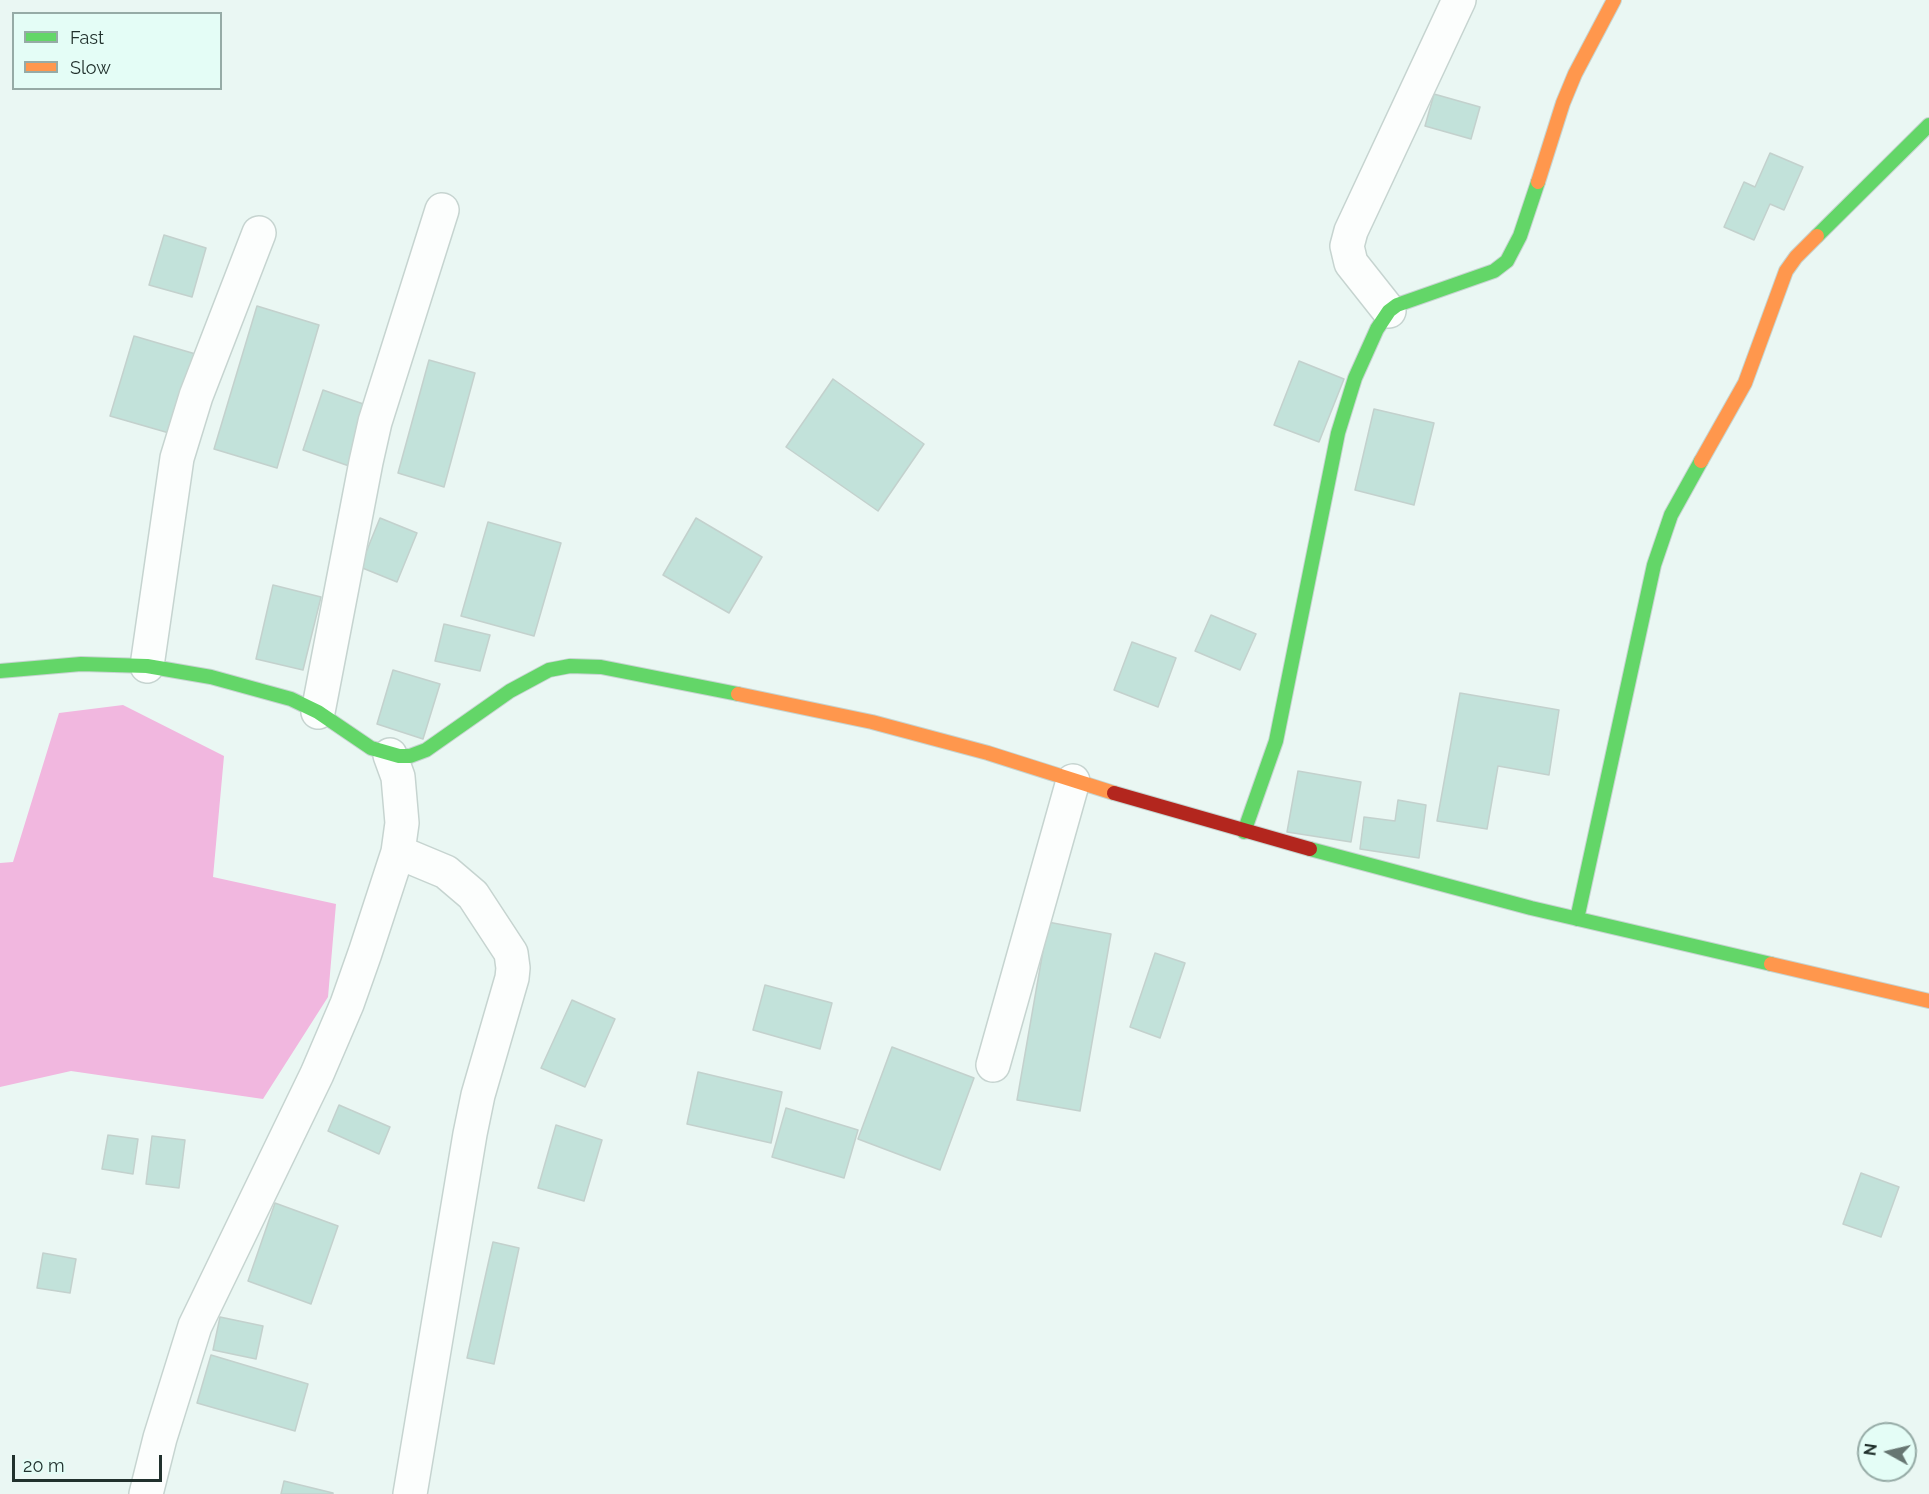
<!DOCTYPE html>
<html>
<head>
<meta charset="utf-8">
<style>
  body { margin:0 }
  #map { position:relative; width:1929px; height:1494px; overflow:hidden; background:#eaf7f3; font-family:Raleway,sans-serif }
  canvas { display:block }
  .legend { position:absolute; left:12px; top:12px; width:210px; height:78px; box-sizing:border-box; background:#e4fdf6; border:2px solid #96aba6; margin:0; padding:8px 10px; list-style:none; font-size:18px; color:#21312d }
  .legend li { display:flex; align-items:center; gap:12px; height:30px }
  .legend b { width:30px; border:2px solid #96aba6 }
  .north { position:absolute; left:1857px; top:1422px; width:60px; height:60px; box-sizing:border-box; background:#e4fdf6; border:2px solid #96aba6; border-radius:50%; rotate:278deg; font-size:16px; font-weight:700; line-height:24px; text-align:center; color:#21312d }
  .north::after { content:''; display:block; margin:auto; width:21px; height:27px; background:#677672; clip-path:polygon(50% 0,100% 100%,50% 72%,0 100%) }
  .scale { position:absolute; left:12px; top:1455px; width:150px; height:27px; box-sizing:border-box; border:3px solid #21312d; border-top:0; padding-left:8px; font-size:18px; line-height:21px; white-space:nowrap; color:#21312d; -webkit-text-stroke:4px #e4fdf6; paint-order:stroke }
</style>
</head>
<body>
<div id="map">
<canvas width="1929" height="1494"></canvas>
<ul class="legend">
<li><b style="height:8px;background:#63d668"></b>Fast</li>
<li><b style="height:8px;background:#ff974d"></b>Slow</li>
</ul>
<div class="north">N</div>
<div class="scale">20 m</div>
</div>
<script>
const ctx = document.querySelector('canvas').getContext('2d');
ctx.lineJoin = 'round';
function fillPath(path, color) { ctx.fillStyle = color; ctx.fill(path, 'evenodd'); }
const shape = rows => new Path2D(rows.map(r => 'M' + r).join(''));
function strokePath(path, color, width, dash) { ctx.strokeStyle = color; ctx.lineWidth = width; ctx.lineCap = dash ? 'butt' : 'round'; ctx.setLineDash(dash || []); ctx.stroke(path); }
fillPath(shape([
  [123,705,224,756,213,877,336,904,328,997,263,1099,71,1071,0,1087,0,863,13,862,59,713]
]), '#f1b7df');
const building = shape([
  [1434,94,1480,107,1471,139,1425,126,1434,94],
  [1770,153,1803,167,1784,210,1770,204,1754,240,1724,227,1744,182,1755,187,1770,153],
  [164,235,206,248,192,297,149,285,164,235],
  [257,306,319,325,277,468,214,449,257,306],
  [134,336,199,355,176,435,110,416,134,336],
  [429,360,475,373,444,487,398,473,429,360],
  [1299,361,1344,379,1319,442,1274,425,1299,361],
  [833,379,924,444,878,511,786,447,833,379],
  [323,390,372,407,352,467,303,450,323,390],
  [1374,409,1434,423,1414,505,1355,490,1374,409],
  [380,518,417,533,397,582,360,567,380,518],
  [696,518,762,557,729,613,663,575,696,518],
  [488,522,561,543,534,636,461,616,488,522],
  [273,585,321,597,303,670,256,659,273,585],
  [1211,615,1256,634,1240,670,1195,651,1211,615],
  [444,624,490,635,480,671,435,661,444,624],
  [1132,642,1176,658,1158,707,1114,690,1132,642],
  [393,670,440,684,423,739,377,724,393,670],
  [1460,693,1559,710,1549,775,1498,766,1487,829,1437,821,1460,693],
  [1298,771,1361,782,1351,842,1287,832,1298,771],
  [1398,800,1426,805,1419,858,1360,849,1364,817,1395,821,1398,800],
  [1048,922,1111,934,1080,1111,1017,1100,1048,922],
  [1155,953,1185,963,1160,1038,1130,1027,1155,953],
  [765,985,832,1003,820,1049,753,1030,765,985],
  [572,1000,615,1019,585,1087,541,1068,572,1000],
  [892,1047,974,1078,940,1170,858,1139,892,1047],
  [698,1072,782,1092,771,1143,687,1124,698,1072],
  [339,1105,390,1127,379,1154,328,1131,339,1105],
  [786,1108,858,1130,844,1178,772,1157,786,1108],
  [556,1125,602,1140,584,1201,538,1188,556,1125],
  [108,1135,138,1139,133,1174,102,1169,108,1135],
  [152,1136,185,1140,179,1188,146,1184,152,1136],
  [1861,1173,1899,1187,1881,1237,1843,1224,1861,1173],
  [275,1203,338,1226,311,1304,248,1281,275,1203],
  [493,1242,519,1248,494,1364,467,1358,493,1242],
  [43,1253,76,1259,70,1293,37,1288,43,1253],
  [220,1317,263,1326,256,1359,213,1350,220,1317],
  [211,1355,308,1384,295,1431,197,1403,211,1355],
  [284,1481,333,1493,333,1494,281,1494,284,1481]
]);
fillPath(building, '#c2e2da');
strokePath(building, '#c3d1cd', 1.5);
const street = shape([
  [1389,311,1351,263,1347,246,1351,231,1459,0],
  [147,666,177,458,196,396,259,233],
  [318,712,366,462,375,422,442,210],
  [398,852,446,872,473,895,511,953,513,968,512,978,478,1095,470,1134,410,1494],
  [993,1065,1073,781],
  [146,1494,160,1438,195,1326,317,1074,347,1004,365,953,398,852,402,823,398,777,390,755]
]);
const fast = shape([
  [1817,236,1929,125],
  [0,671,81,664,147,666,211,677,291,699,318,712,371,748,399,756,410,756,426,750,510,691,549,670,570,666,601,667,738,694],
  [1244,832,1276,741,1338,433,1355,378,1377,329,1389,311,1397,305,1494,271,1507,261,1520,236,1538,182],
  [1310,849,1531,908,1771,964],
  [1577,919,1654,565,1671,515,1701,461]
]);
const slow = shape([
  [1538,182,1563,103,1575,74,1614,0],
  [1701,461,1745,383,1786,271,1796,257,1817,236],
  [738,694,872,722,988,753,1114,793],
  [1771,964,1929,1001]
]);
const jam = shape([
  [1114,793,1310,849]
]);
strokePath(street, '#c6d4d0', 36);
strokePath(fast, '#c6d4d0', 16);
strokePath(slow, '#c6d4d0', 16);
strokePath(jam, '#c6d4d0', 16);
strokePath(street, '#fcfefd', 33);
strokePath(fast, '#63d668', 14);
strokePath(slow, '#ff974d', 14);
strokePath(jam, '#b3261e', 14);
</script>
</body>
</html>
